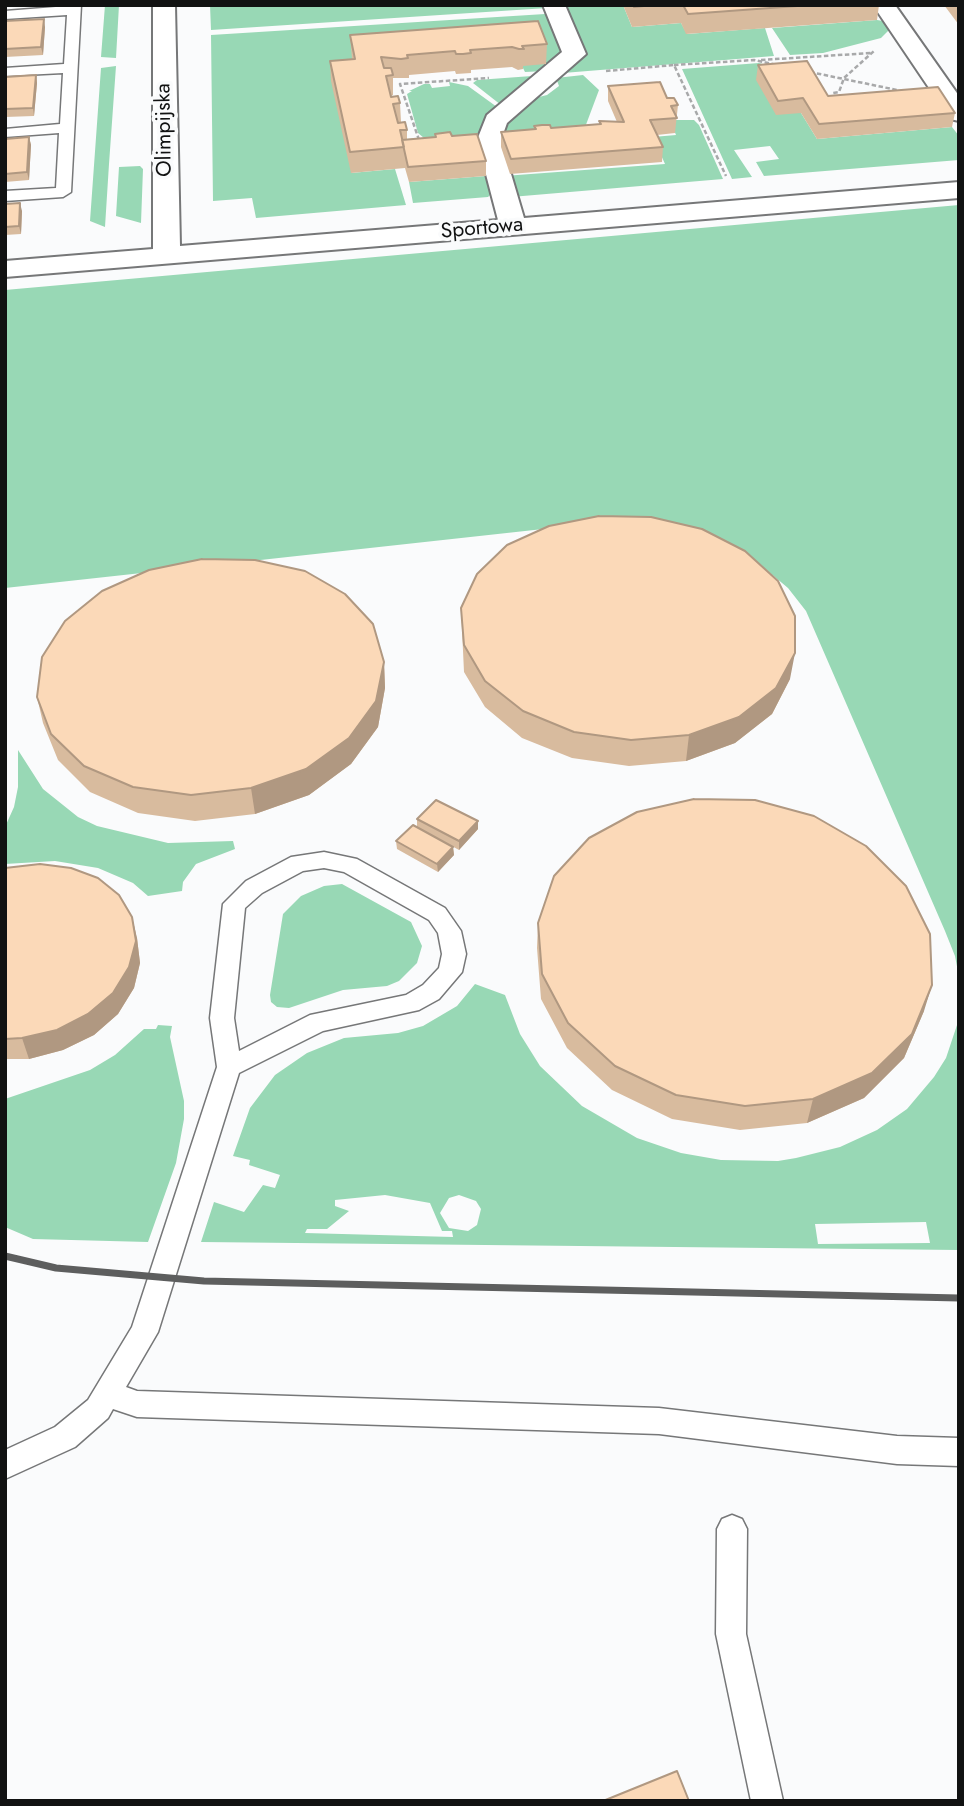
<!DOCTYPE html>
<html>
<head>
<meta charset="utf-8">
<style>
  body { margin:0 }
  #map { position:relative; width:964px; height:1806px; overflow:hidden; background:#fafbfc; font-family:Jost,sans-serif }
  canvas { display:block }
  .frame { position:absolute; inset:0; border:7px solid #111212; pointer-events:none }
</style>
</head>
<body>
<div id="map">
<canvas width="964" height="1806"></canvas>
<div class="frame"></div>
</div>
<script>
const ctx = document.querySelector('canvas').getContext('2d');
ctx.lineJoin = 'round';
function fillPath(path, color) { ctx.fillStyle = color; ctx.fill(path, 'evenodd'); }
const shape = rows => new Path2D(rows.map(r => 'M' + r).join(''));
function strokePath(path, color, width, dash) { ctx.strokeStyle = color; ctx.lineWidth = width; ctx.lineCap = dash ? 'butt' : 'round'; ctx.setLineDash(dash || []); ctx.stroke(path); }
function label(font, color, halo, rows, align = 'center') {
  ctx.font = font + ' Jost,sans-serif'; ctx.lineWidth = 7; ctx.setLineDash([]); ctx.textBaseline = 'middle'; ctx.strokeStyle = halo; ctx.fillStyle = color; for (const [text, x, y, turn = 0] of rows) {
    ctx.save(); ctx.translate(x, y); ctx.rotate((+turn || 0) * Math.PI / 180); ctx.textAlign = isNaN(turn) ? turn : align; if (halo) ctx.strokeText(text, 0, 0); ctx.fillText(text, 0, 0); ctx.restore();
  }
}
fillPath(shape([
  [105,5,119,5,116,58,101,57],
  [210,5,545,5,547,8,211,30],
  [562,5,623,5,632,27,681,23,687,34,765,28,774,56,563,73],
  [545,14,550,15,562,49,545,71,525,72,522,66,352,55,356,79,351,173,395,169,406,205,256,218,252,198,213,201,211,35],
  [877,20,883,21,889,30,881,38,823,53,790,55,772,28],
  [759,63,805,76,801,113,817,139,952,127,959,136,959,160,764,176,756,162,779,159,770,146,734,150,752,177,732,179,682,69],
  [116,66,109,164,105,227,90,221,101,68],
  [583,75,599,90,584,130,498,135,504,122,531,99,547,95,559,86,556,78],
  [532,76,534,78,501,105,473,83,477,80],
  [449,82,468,86,497,107,477,138,424,138,418,133,407,94,412,91,409,91,424,84,430,84,432,88,450,86],
  [670,120,694,120,699,125,723,179,511,197,504,176,665,164,653,137,676,135],
  [140,166,143,169,141,223,116,216,119,167],
  [486,176,491,194,488,197,413,203,409,182],
  [959,205,959,977,955,956,945,931,806,611,788,588,757,562,598,523,5,588,5,290],
  [18,750,43,789,78,817,97,826,168,843,233,841,235,849,196,864,183,882,182,891,148,896,133,883,98,868,55,861,5,864,5,827,14,807,18,787],
  [342,884,411,922,422,946,417,963,399,981,387,986,343,990,289,1008,277,1007,271,1002,270,995,283,914,301,896,324,886],
  [475,984,505,995,520,1034,540,1066,582,1106,637,1138,681,1153,721,1160,778,1161,796,1158,840,1147,877,1130,907,1109,934,1077,946,1058,959,1019,959,1250,201,1242,214,1202,244,1212,263,1185,275,1188,280,1175,249,1165,250,1160,233,1156,250,1108,275,1075,307,1053,344,1038,398,1033,423,1026,457,1006],
  [385,1195,430,1203,442,1231,452,1231,453,1237,305,1233,307,1229,327,1229,349,1211,335,1206,335,1200],
  [459,1195,476,1201,481,1209,477,1225,468,1231,449,1228,440,1213,449,1198],
  [926,1222,930,1243,818,1244,815,1224],
  [158,1025,172,1026,170,1037,184,1101,184,1119,176,1163,148,1242,33,1239,5,1227,5,1099,90,1070,115,1055,144,1029,156,1029]
]), '#98d8b5');
const lane = shape([
  [81,5,71,192,63,197,5,201,5,191,56,188,59,133,5,137,5,129,60,124,63,73,5,76,5,68,64,64,67,15,5,19,5,11,81,5],
  [324,852,357,859,445,908,461,931,466,954,462,972,439,999,419,1010,323,1031,239,1073,158,1332,126,1387,137,1391,659,1408,897,1436,959,1438,959,1466,897,1464,659,1434,137,1417,113,1409,108,1418,75,1447,5,1479,5,1450,55,1427,88,1400,132,1327,217,1067,210,1018,223,904,246,881,291,857,324,852],
  [324,868,344,872,429,920,438,933,442,954,439,968,423,985,406,995,310,1015,239,1051,234,1018,245,908,262,893,303,871,324,868],
  [732,1515,742,1519,747,1529,746,1634,783,1801,751,1801,716,1634,717,1529,722,1519,732,1515]
]);
const street = shape([
  [153,5,175,5,180,246,498,220,477,140,487,115,562,52,543,5,565,5,586,54,507,123,501,140,524,218,959,182,959,198,5,277,5,261,153,249,153,5],
  [873,5,895,5,959,96,959,121,950,119,873,5]
]);
strokePath(lane, '#767778', 3);
strokePath(street, '#767778', 4);
strokePath(shape([
  [761,60,871,53],
  [674,65,754,60,777,65],
  [606,71,674,65,726,176],
  [810,72,897,90],
  [836,99,833,93,839,92,844,78,874,51],
  [419,140,400,84,489,78]
]), '#a8a9aa', 2.5, [4.5, 2.5]);
fillPath(lane, '#fff');
fillPath(street, '#fff');
strokePath(shape([
  [5,1256,56,1268,204,1281,959,1298]
]), '#5d5e5e', 7);
fillPath(shape([
  [623,5,879,5,877,20,686,34,681,23,632,27],
  [944,5,959,5,959,25],
  [5,21,45,27,43,55,5,57],
  [350,35,547,44,546,64,523,66,523,69,518,70,512,67,471,70,471,73,456,74,455,71,409,75,409,78,393,78,393,95,391,96,400,103,401,122,407,130,407,139,435,137,435,134,452,136,486,161,486,176,409,182,405,168,351,173,331,81,330,61,352,59],
  [758,65,828,96,955,113,952,127,817,139,801,113,776,115,756,80],
  [36,75,37,83,34,116,5,117,5,77],
  [608,86,667,98,678,105,675,133,657,135,663,147,662,162,510,174,501,147,501,132,534,129,534,126,551,128,599,124,599,121,617,122,608,101],
  [29,137,31,145,29,180,5,182,5,139],
  [5,204,22,211,21,234,5,235],
  [461,608,790,679,772,714,735,743,686,761,629,766,572,758,522,738,485,707,464,672],
  [384,662,385,688,378,727,351,764,309,795,255,814,195,821,138,813,90,792,58,760,43,723,37,697],
  [417,819,478,821,478,829,459,850,417,827],
  [396,841,453,847,454,855,438,872,397,849],
  [5,868,137,938,140,963,134,988,118,1014,94,1035,63,1050,29,1059,5,1059],
  [538,923,924,1011,904,1058,864,1098,807,1123,740,1130,672,1119,612,1090,567,1048,541,999,537,948]
]), '#d8bb9e');
fillPath(shape([
  [44,19,45,27,43,55,41,47],
  [36,75,37,83,34,116,33,108],
  [29,137,31,145,29,180,27,172],
  [20,203,22,211,21,234,19,226],
  [795,653,790,679,772,714,735,743,686,761,689,735],
  [384,662,385,688,378,727,351,764,309,795,255,814,251,788],
  [478,821,478,829,459,850,459,841],
  [453,847,454,855,438,872,437,864],
  [132,917,137,938,140,963,134,988,118,1014,94,1035,63,1050,29,1059,22,1038],
  [932,985,924,1011,904,1058,864,1098,807,1123,813,1099]
]), '#b09881');
const building = shape([
  [633,5,654,5,634,7,633,5],
  [683,5,811,5,688,14,683,5],
  [44,19,41,47,5,49,5,21,44,19],
  [538,21,547,44,522,46,524,49,519,49,512,47,470,50,471,53,463,54,456,54,455,51,407,55,408,58,401,59,381,57,384,68,391,68,392,71,393,75,386,76,391,97,398,96,400,103,393,104,398,123,405,122,407,130,400,130,404,147,350,152,330,61,355,59,350,35,538,21],
  [807,61,828,96,938,87,955,113,819,124,803,98,778,101,758,65,807,61],
  [36,75,33,108,5,109,5,77,36,75],
  [660,82,667,98,674,98,678,105,671,106,677,118,650,120,663,147,511,159,501,132,536,129,534,126,542,125,550,125,551,128,601,124,599,121,624,122,608,86,660,82],
  [450,132,452,136,477,134,486,161,408,167,402,140,436,137,435,134,450,132],
  [29,137,27,172,5,174,5,139,29,137],
  [20,203,19,226,5,227,5,204,20,203],
  [599,516,651,517,702,529,745,551,778,581,795,616,795,653,776,688,739,717,689,735,631,740,574,732,523,711,485,681,464,645,461,608,477,574,507,545,549,526,599,516],
  [202,559,255,560,305,571,345,594,373,624,384,662,376,701,349,738,306,769,251,788,191,795,133,787,84,766,51,734,37,697,42,657,65,621,102,591,149,570,202,559],
  [694,799,755,800,814,816,866,846,906,886,930,934,932,985,912,1034,872,1073,813,1099,745,1106,676,1095,615,1066,568,1023,542,974,538,923,554,876,589,838,637,812,694,799],
  [436,800,478,821,459,841,417,819,436,800],
  [413,825,453,847,437,864,396,841,413,825],
  [40,864,71,868,98,878,119,895,132,917,136,941,129,967,113,993,88,1014,57,1030,22,1038,5,1039,5,868,40,864],
  [677,1771,689,1801,603,1801,677,1771]
]);
fillPath(building, '#fbd9b8');
strokePath(building, '#b09881', 2);
label('21px', '#111212', '#fafbfc', [
  ["Olimpijska",165,130,-91],
  ["Sportowa",482,229,-5]
]);
</script>
</body>
</html>
